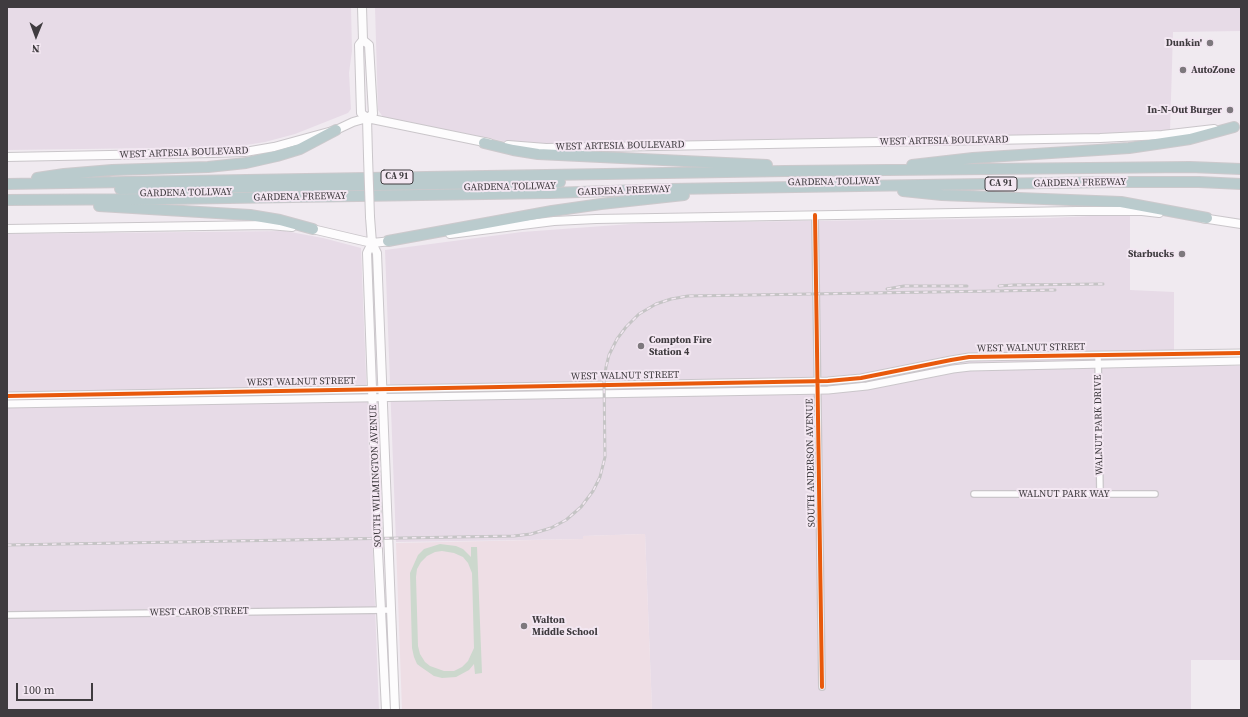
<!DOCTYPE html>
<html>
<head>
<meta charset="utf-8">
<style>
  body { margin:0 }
  #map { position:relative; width:1248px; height:717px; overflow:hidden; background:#f0eaf0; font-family:"Source Serif 4",serif }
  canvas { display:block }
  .frame { position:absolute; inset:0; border:8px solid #3f3b3f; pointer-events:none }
  .north { position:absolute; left:16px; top:16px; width:40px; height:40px; -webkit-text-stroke:3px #f3e7f2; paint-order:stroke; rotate:181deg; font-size:11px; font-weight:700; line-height:16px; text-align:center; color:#3f3b3f }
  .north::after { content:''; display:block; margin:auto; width:14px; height:18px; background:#3f3b3f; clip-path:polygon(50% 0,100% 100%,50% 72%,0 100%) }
  .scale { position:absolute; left:16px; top:683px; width:77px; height:18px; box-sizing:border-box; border:2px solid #3f3b3f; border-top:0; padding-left:5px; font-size:12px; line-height:14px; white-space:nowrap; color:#3f3b3f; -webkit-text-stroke:3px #f3e7f2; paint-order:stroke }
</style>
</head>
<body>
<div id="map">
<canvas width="1248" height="717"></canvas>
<div class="frame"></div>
<div class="north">N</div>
<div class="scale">100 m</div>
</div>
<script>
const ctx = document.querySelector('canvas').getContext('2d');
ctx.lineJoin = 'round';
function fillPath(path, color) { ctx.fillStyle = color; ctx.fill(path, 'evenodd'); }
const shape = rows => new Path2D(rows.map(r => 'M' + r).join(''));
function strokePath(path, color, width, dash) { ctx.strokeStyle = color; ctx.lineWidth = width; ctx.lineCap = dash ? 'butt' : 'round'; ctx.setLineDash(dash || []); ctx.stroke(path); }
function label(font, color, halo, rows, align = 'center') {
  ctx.font = font + ' "Source Serif 4",serif'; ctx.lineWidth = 4; ctx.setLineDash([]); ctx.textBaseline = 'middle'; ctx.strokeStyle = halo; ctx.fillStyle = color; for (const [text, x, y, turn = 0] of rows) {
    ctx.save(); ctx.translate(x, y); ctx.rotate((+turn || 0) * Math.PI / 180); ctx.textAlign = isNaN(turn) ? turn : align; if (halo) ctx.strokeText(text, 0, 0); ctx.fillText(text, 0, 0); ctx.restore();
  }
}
fillPath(shape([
  [7,7,351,7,352,51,349,73,351,109,348,113,295,134,265,142,234,147,7,150],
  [375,7,1241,7,1241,31,1173,32,1170,132,1129,135,518,144,383,117,378,110],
  [1130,214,1130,290,1174,292,1174,366,1241,366,1241,660,1191,660,1191,710,652,710,645,534,583,536,583,539,396,542,385,250,522,232,644,223,1049,218],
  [285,231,323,238,361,248,379,710,7,710,7,234]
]), '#e7dbe7');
fillPath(shape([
  [645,534,652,710,402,710,396,543,583,539,583,536]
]), '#eedee5');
fillPath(shape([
  [440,544,456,546,463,549,471,557,471,547,477,547,482,673,475,674,474,664,469,670,456,677,442,678,434,676,421,667,417,664,414,657,412,648,410,573,418,555,424,549],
  [442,551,454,553,463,557,468,563,472,573,474,648,468,661,462,667,454,671,444,671,430,666,425,662,420,654,418,646,416,577,417,569,421,562,427,556,435,552]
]), '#ccd8cd');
const minor = shape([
  [815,215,822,687],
  [1098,355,1100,494],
  [974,494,1155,494],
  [7,615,391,610]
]);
const tertiary = shape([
  [7,396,828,381,861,378,951,360,969,357,1241,353],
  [7,404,828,390,867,386,953,369,970,367,1241,361]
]);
const secondary = shape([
  [362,7,363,40,359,45,361,113,367,118,368,156],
  [363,40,369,45,373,114,367,118],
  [508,145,546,148,1100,138,1162,135,1214,129],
  [7,157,212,153,245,152,274,147,336,130,353,122,367,118,489,143],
  [370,217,372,243,377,253,395,710],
  [1202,218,1241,224],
  [308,228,372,243,392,241],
  [7,229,269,225,292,227],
  [450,234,554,221,596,219,1077,211,1142,211,1159,213],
  [372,243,367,253,378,551,386,710]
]);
const motorway = shape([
  [484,143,513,150,538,154,767,165],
  [912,165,973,158,1129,148,1190,139,1234,127],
  [37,178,64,174,112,170,208,167,246,163,277,156,300,149,336,130],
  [7,184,786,171,1190,167,1241,169],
  [120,189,560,182],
  [903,191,942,195,1121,202,1207,218],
  [7,200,164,199,550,193,670,189,1110,182,1199,182,1241,184],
  [99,206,250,215,280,220,313,229],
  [388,241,552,211,601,204,684,195]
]);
strokePath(minor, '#cac6ca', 8);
strokePath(tertiary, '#cac6ca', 9);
strokePath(secondary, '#cac6ca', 10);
strokePath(motorway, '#ccc9cc', 12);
strokePath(minor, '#fdfcfd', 5.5);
strokePath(tertiary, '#fdfcfd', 7);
strokePath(secondary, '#fdfcfd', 8);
strokePath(motorway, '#bacbcd', 10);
const rail = shape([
  [999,286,1014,285,1103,284],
  [887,289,904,286,967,286],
  [7,545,514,536,531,534,551,528,566,520,581,507,593,491,600,477,605,457,604,381,606,367,609,355,617,339,626,327,639,314,656,304,671,299,688,296,1055,290]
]);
strokePath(rail, '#c5c4c5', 3);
strokePath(rail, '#f3e7f2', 1.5, [4.5]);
const secondaryBridge = shape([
  [368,156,370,217]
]);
strokePath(secondaryBridge, '#cac6ca', 10, []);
strokePath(secondaryBridge, '#fdfcfd', 8);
strokePath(shape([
  [815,215,822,687],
  [7,396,828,381,861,378,951,360,969,357,1241,353]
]), '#e8590c', 4);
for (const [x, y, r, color] of [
  [1210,43,4,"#7d787d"],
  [1183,70,4,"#7d787d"],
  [1230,110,4,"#7d787d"],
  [1182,254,4,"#7d787d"],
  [641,346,4,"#7d787d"],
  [524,626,4,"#7d787d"]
]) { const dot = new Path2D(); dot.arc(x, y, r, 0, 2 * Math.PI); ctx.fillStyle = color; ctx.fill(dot); strokePath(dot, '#f3e7f2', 1.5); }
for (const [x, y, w] of [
  [397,177,32],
  [1001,184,32]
]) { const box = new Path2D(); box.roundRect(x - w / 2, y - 7, w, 14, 3); ctx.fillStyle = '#f3e7f2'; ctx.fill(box); strokePath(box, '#3f3b3f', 1); }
label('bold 9px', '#3f3b3f', null, [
  ["CA 91",397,177],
  ["CA 91",1001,184]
]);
label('bold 10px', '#3f3b3f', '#f3e7f2', [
  ["Dunkin'",1202,43],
  ["AutoZone",1191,70,"left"],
  ["In-N-Out Burger",1222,110],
  ["Starbucks",1174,254],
  ["Compton Fire",649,340,"left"],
  ["Station 4",649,352,"left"],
  ["Walton",532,620,"left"],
  ["Middle School",532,632,"left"]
], 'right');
label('10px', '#3f3b3f', '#f3e7f2', [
  ["WEST ARTESIA BOULEVARD",944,141,-1],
  ["WEST ARTESIA BOULEVARD",620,146,-1],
  ["WEST ARTESIA BOULEVARD",184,153,-2],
  ["GARDENA TOLLWAY",834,182,-1],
  ["GARDENA FREEWAY",1080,183,-1],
  ["GARDENA TOLLWAY",510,187,-1],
  ["GARDENA FREEWAY",624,191,-2],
  ["GARDENA TOLLWAY",186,193,-1],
  ["GARDENA FREEWAY",300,197,-1],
  ["WEST WALNUT STREET",1031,348,-1],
  ["WEST WALNUT STREET",625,376,-1],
  ["WEST WALNUT STREET",301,382,-1],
  ["WALNUT PARK DRIVE",1099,425,-91],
  ["SOUTH ANDERSON AVENUE",811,463,-91],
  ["SOUTH WILMINGTON AVENUE",376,476,-92],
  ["WALNUT PARK WAY",1064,494],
  ["WEST CAROB STREET",199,612,-1]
]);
</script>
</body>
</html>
